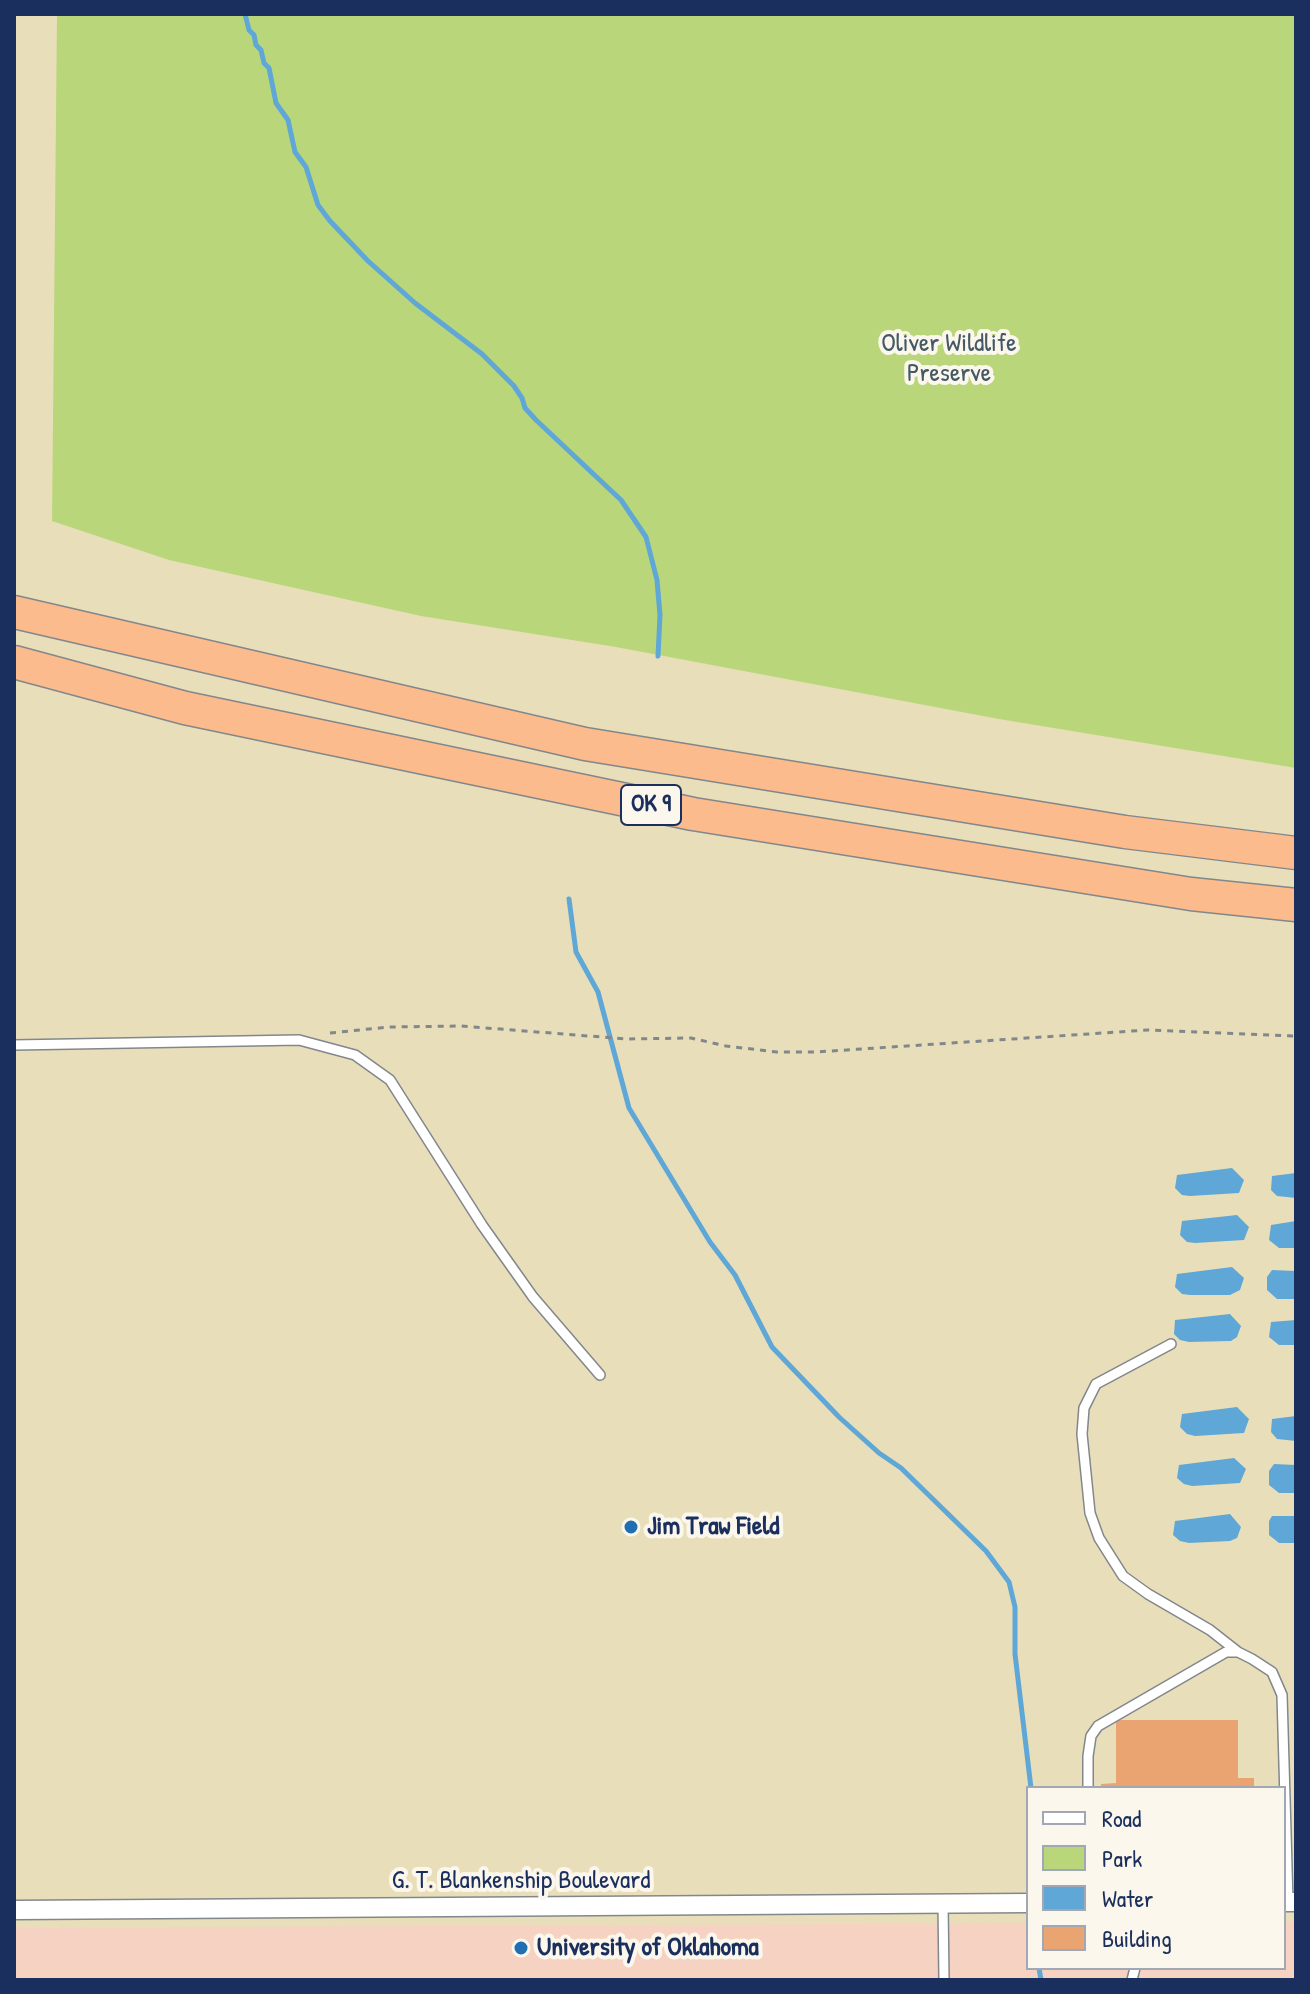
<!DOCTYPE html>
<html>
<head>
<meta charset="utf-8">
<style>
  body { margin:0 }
  #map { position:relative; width:1310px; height:1994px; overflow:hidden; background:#e8dfba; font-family:"Patrick Hand",sans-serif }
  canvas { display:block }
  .frame { position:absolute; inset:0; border:16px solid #1b2f5e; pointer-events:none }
  .legend { position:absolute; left:1026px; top:1786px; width:260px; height:184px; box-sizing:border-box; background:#fbf7ec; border:2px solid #a1a7b3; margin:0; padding:10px 14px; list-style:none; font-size:24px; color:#1b2f5e }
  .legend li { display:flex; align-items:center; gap:16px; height:40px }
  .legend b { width:40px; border:2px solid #a1a7b3 }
</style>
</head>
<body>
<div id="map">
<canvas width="1310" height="1994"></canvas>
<div class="frame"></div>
<ul class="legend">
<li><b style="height:10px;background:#fff"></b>Road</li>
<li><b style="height:22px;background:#bad67b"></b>Park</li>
<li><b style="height:22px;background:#5fa7d6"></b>Water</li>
<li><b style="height:22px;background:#e9a472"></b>Building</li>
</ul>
</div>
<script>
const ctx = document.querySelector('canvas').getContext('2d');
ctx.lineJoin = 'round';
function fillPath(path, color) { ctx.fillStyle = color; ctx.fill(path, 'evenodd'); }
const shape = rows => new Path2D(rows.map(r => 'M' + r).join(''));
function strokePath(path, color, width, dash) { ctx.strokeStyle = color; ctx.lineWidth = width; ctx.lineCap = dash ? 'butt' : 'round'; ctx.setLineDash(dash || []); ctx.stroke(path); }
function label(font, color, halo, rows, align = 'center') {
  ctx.font = font + ' "Patrick Hand",sans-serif'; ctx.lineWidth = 8; ctx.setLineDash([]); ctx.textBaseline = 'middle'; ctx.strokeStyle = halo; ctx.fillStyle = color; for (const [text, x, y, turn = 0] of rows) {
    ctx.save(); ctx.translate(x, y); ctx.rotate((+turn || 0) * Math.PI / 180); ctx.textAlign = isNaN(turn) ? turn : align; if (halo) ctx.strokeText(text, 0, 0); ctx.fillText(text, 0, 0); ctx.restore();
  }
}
fillPath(shape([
  [1296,1921,1296,1980,14,1980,14,1928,1028,1923,1028,1968,1284,1968,1284,1922]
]), '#f5d2c2');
fillPath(shape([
  [57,14,1296,14,1296,768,999,719,616,647,421,616,169,560,52,521]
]), '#bad67b');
fillPath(shape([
  [1232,1168,1244,1180,1239,1193,1190,1196,1182,1195,1175,1188,1177,1175],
  [1296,1173,1296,1198,1277,1196,1271,1190,1272,1176],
  [1237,1215,1249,1227,1244,1240,1195,1243,1187,1242,1180,1235,1182,1221],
  [1296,1221,1296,1248,1279,1248,1269,1240,1271,1225],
  [1232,1267,1244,1278,1240,1290,1230,1295,1190,1295,1182,1294,1175,1287,1177,1274],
  [1272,1270,1296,1271,1296,1299,1277,1299,1267,1290,1267,1277],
  [1230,1314,1241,1326,1237,1337,1231,1341,1189,1342,1180,1340,1174,1334,1175,1320],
  [1296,1320,1296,1345,1279,1345,1269,1337,1271,1322],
  [1237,1407,1249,1419,1244,1433,1195,1436,1187,1434,1180,1427,1182,1414],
  [1296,1416,1296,1441,1277,1439,1271,1432,1272,1419],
  [1234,1458,1246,1469,1240,1483,1192,1486,1184,1484,1177,1478,1179,1465],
  [1274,1464,1296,1465,1296,1493,1279,1493,1269,1485,1269,1471],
  [1230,1514,1241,1527,1237,1538,1230,1541,1189,1543,1180,1541,1173,1535,1175,1521],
  [1272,1516,1296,1516,1296,1543,1279,1543,1269,1535,1269,1521]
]), '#5fa7d6');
strokePath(shape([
  [245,14,249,30,254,35,256,45,261,50,264,63,269,68,276,103,288,120,295,152,306,167,318,205,330,221,368,261,415,303,482,354,514,386,522,398,525,408,536,420,621,500,646,537,657,580,660,615,658,656],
  [569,899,576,952,598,992,629,1108,710,1242,735,1275,772,1347,839,1417,879,1453,901,1468,986,1551,1009,1582,1015,1607,1015,1654,1031,1788],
  [1039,1968,1041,1980]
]), '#5fa7d6', 5);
fillPath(shape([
  [1116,1720,1238,1720,1238,1778,1254,1778,1254,1788,1101,1788,1101,1784,1116,1783]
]), '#e9a472');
const lane = shape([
  [14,1045,299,1040,355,1055,390,1080,482,1225,533,1297,600,1375],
  [1171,1344,1096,1384,1084,1408,1082,1434,1090,1513,1099,1538,1123,1576,1148,1594,1210,1630,1238,1652],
  [1088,1788,1088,1756,1091,1736,1098,1726,1226,1652,1238,1652,1252,1659,1272,1672,1282,1695,1288,1902],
  [943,1904,944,1980],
  [1132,1980,1135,1968]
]);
const street = shape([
  [1284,1902,1296,1902],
  [14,1910,1028,1903]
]);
const highway = shape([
  [14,612,585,744,1125,832,1296,853],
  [14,662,185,708,693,814,1191,894,1296,905]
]);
strokePath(lane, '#82878c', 12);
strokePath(street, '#82878c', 21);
strokePath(highway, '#82878c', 35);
strokePath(shape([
  [330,1033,389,1027,461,1026,627,1039,691,1038,726,1046,777,1052,816,1052,1148,1030,1296,1036]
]), '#82878c', 3, [6, 6]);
strokePath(lane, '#fff', 9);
strokePath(street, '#fff', 18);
strokePath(highway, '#fbbb8d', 32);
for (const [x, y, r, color] of [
  [631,1527,8,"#1f6fb2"],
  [521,1948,8,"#1f6fb2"]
]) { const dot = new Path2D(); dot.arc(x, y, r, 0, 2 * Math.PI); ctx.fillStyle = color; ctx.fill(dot); strokePath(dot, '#fbf7ec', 3); }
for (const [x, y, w] of [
  [651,805,60]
]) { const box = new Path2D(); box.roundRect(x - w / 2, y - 20, w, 40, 6); ctx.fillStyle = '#fbf7ec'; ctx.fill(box); strokePath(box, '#1b2f5e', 2); }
label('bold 24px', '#1b2f5e', null, [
  ["OK 9",651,805]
]);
label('26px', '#435965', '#fbf7ec', [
  ["Oliver Wildlife",949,344],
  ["Preserve",949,374]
]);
label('bold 26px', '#1b2f5e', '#fbf7ec', [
  ["Jim Traw Field",647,1527],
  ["University of Oklahoma",537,1948]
], 'left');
label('26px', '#1b2f5e', '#fbf7ec', [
  ["G. T. Blankenship Boulevard",521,1881]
]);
</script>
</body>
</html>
